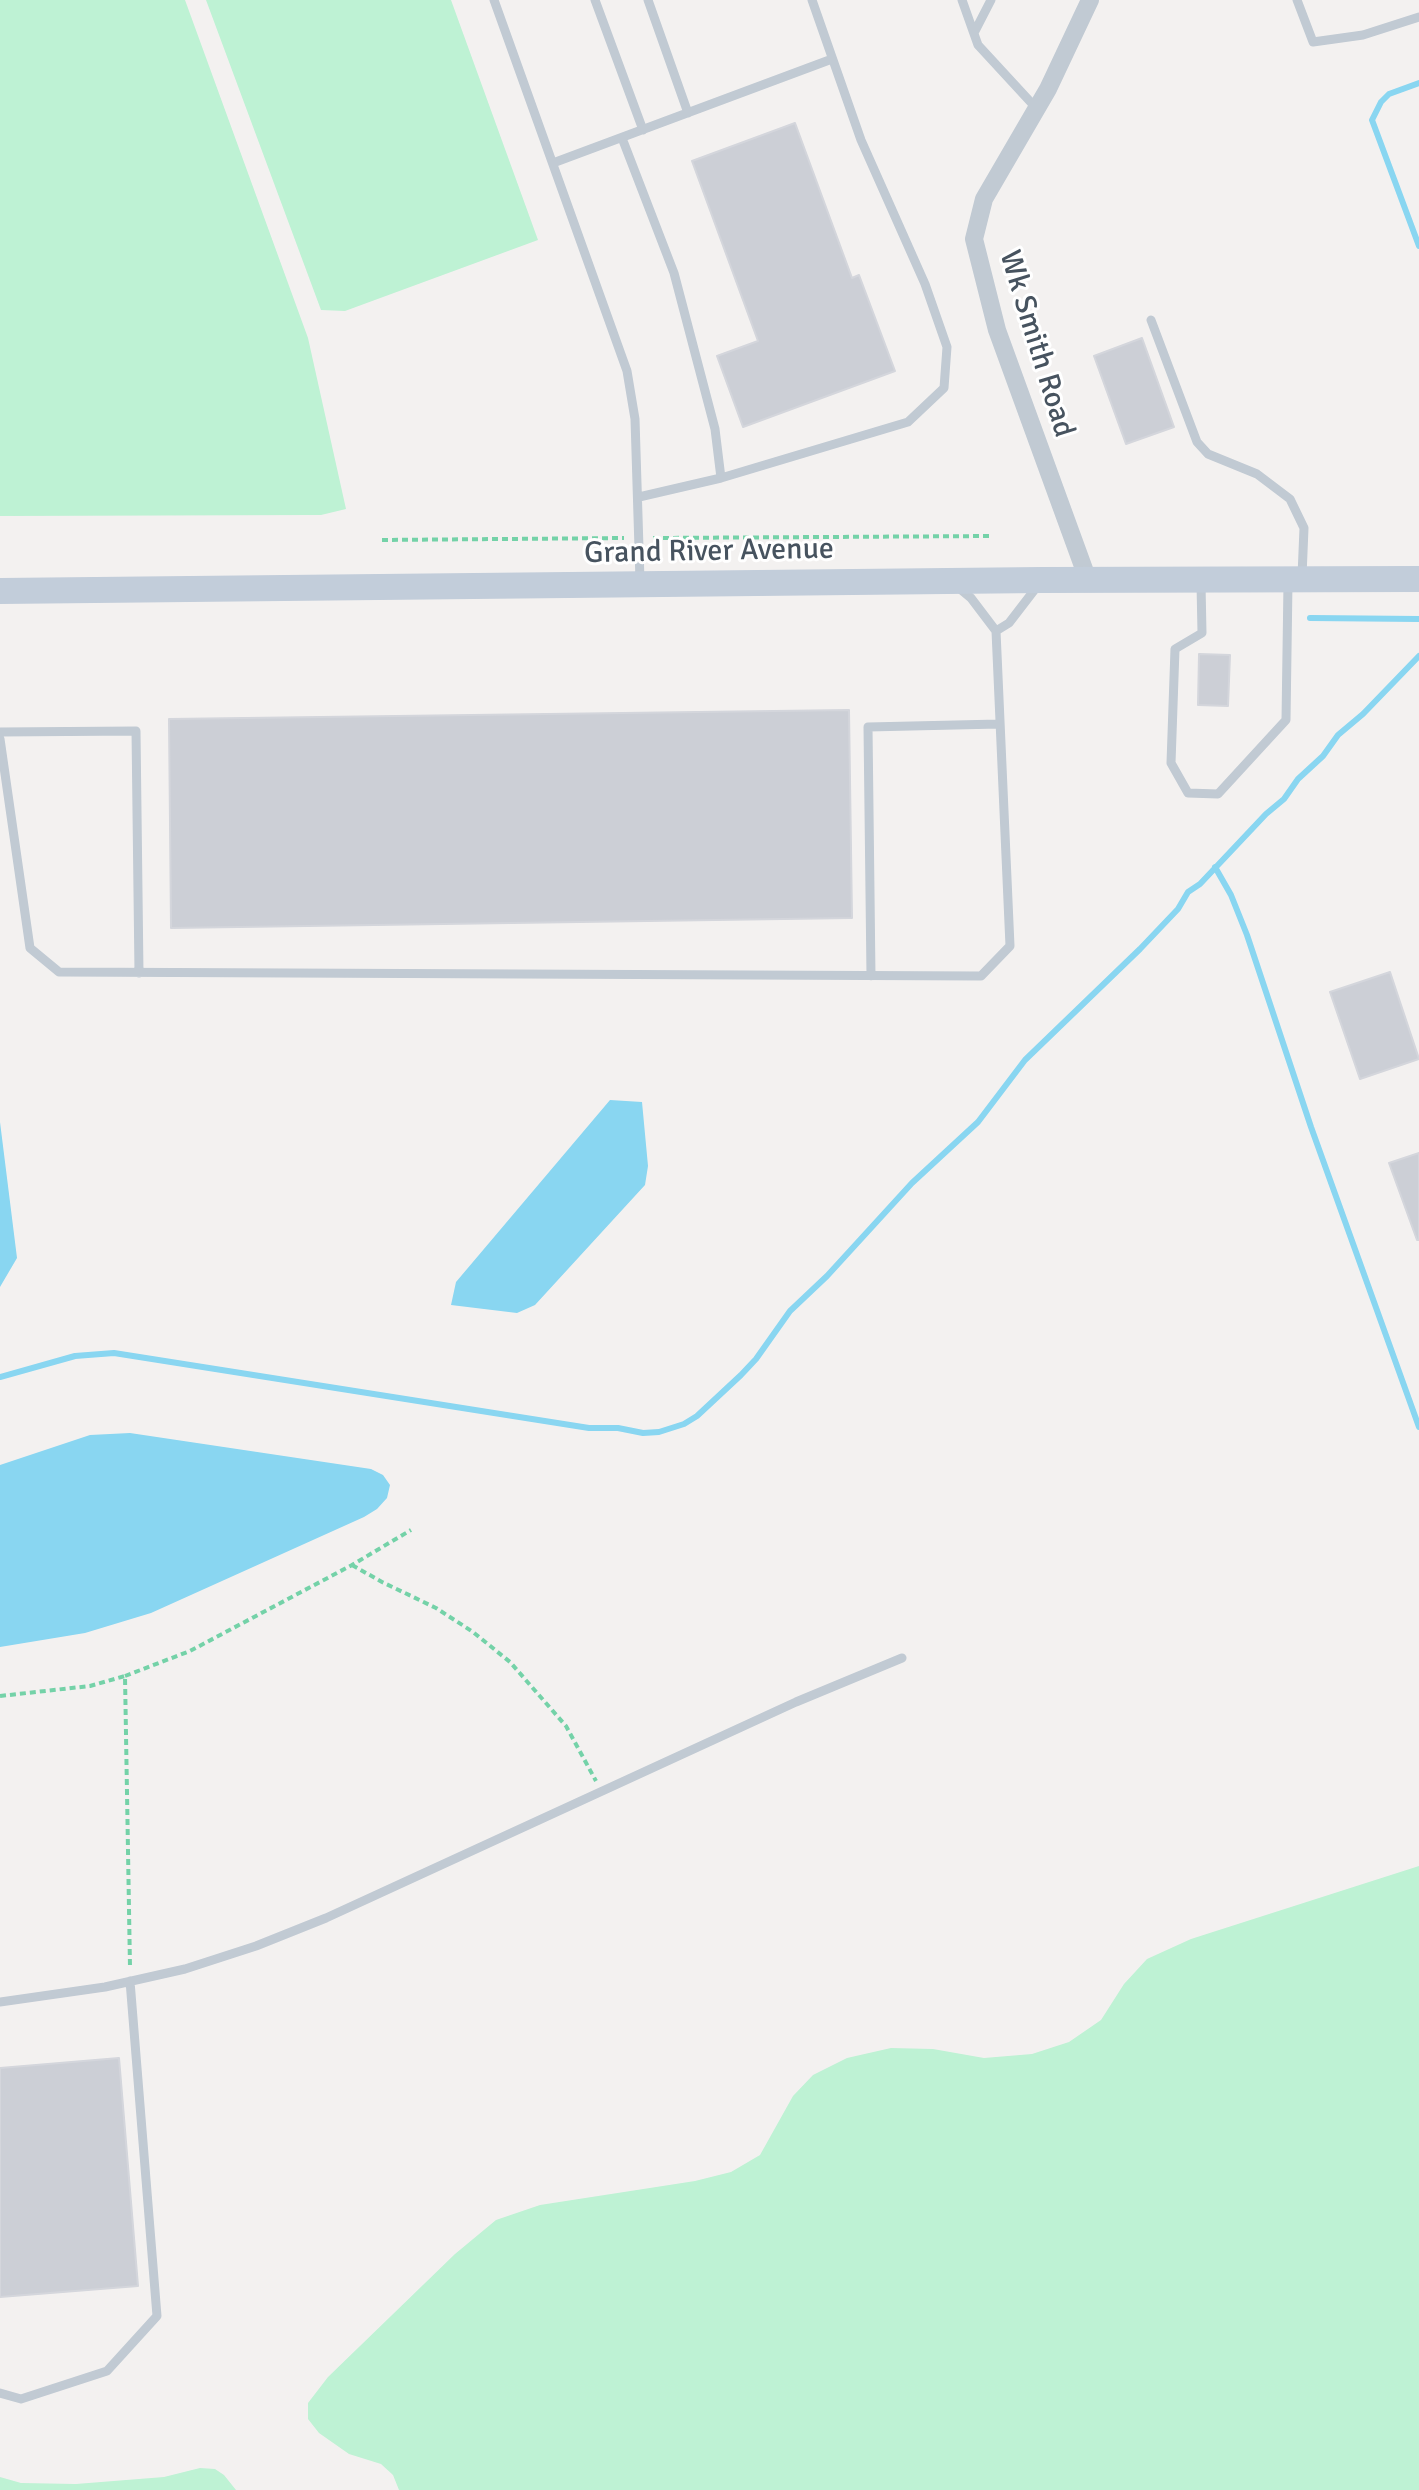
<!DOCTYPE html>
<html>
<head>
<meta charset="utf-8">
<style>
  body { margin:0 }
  canvas { display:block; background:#f3f1f0 }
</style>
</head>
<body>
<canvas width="1419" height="2490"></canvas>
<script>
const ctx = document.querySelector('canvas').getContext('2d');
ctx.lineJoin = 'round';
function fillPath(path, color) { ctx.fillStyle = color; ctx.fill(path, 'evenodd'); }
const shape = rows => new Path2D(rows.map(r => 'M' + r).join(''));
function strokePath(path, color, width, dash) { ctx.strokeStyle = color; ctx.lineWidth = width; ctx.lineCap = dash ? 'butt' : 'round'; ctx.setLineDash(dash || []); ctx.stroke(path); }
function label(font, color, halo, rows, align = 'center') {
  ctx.font = font + ' Signika,sans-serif'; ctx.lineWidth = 6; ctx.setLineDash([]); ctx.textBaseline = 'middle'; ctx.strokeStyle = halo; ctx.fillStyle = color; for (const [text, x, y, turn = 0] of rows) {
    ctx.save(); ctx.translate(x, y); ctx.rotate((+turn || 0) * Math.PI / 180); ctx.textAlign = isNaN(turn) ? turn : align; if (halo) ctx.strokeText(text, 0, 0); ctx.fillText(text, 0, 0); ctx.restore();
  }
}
fillPath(shape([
  [0,0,185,0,308,338,346,509,321,515,0,516],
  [206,0,451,0,538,240,345,311,321,310],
  [1419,1866,1419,2490,399,2490,393,2475,381,2464,349,2454,319,2433,308,2419,308,2403,328,2377,455,2254,496,2220,540,2205,695,2181,731,2172,760,2155,793,2096,813,2075,847,2058,891,2048,933,2049,984,2058,1032,2054,1069,2042,1101,2020,1124,1984,1147,1959,1191,1939],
  [200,2468,215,2469,224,2475,236,2490,0,2490,0,2477,21,2483,76,2484,164,2477]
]), '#bef2d4');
fillPath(shape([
  [610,1100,642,1102,648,1166,645,1185,535,1305,517,1313,451,1305,456,1282],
  [0,1122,17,1258,0,1287],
  [130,1433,371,1469,383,1475,390,1485,387,1498,377,1509,364,1517,151,1613,85,1633,0,1647,0,1465,90,1435]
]), '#89d6f1');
strokePath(shape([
  [1419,83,1389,94,1381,102,1372,120,1419,246],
  [1310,618,1419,619],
  [1215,867,1231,895,1247,935,1311,1127,1419,1427],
  [0,1377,75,1356,114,1353,589,1428,618,1428,643,1433,659,1432,684,1424,697,1416,741,1375,756,1359,790,1311,827,1276,912,1183,978,1122,1025,1060,1140,949,1178,909,1188,892,1200,884,1266,814,1284,799,1298,779,1323,756,1338,735,1363,714,1419,656]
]), '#89d6f1', 6);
const building = shape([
  [795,123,852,278,859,275,895,371,743,427,717,356,758,341,692,161,795,123],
  [1142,338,1174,427,1126,444,1094,356,1142,338],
  [1199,654,1230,655,1228,706,1198,705,1199,654],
  [849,710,852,918,171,928,169,719,849,710],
  [1390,972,1419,1059,1360,1079,1330,992,1390,972],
  [1419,1153,1419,1240,1417,1240,1389,1163,1419,1153],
  [119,2058,138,2286,0,2297,0,2068,119,2058]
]);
fillPath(building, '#cccfd6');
strokePath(building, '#d4d6dc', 2);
strokePath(shape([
  [653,538,993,536],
  [382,540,624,538],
  [352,1565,382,1582,436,1608,473,1632,510,1662,566,1726,596,1781],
  [125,1676,190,1651,352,1565,411,1530],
  [0,1696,90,1686,125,1676,130,1967]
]), '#74d2a8', 4, [6, 4]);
strokePath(shape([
  [494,0,627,371,635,419,640,581],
  [595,0,643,130],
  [648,0,688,113],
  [962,0,978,45,1037,109],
  [1297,0,1313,42,1363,35,1419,17],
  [974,33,991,0],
  [622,138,674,273,715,429,721,478],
  [553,163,832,59],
  [1151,320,1197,442,1208,454,1257,474,1290,499,1304,528,1302,576],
  [639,497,721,478,908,422,944,388,947,347,925,284,861,140,812,0],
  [1201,584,1202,633,1175,649,1171,763,1188,793,1218,794,1286,720,1288,583],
  [996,631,1009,623,1039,584],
  [0,732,136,731,139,973],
  [0,739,30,948,59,972,981,976,1010,946,996,631,971,598,959,588],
  [871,976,868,727,999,724],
  [0,2002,105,1987,185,1969,256,1946,326,1918,796,1702,902,1658],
  [0,2393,21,2399,107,2371,157,2316,130,1981]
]), '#c1cad3', 9);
strokePath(shape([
  [1088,580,997,330,974,239,984,199,1048,89,1090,0]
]), '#c1cad3', 18);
strokePath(shape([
  [0,591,1042,580,1419,579]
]), '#c2cdda', 26);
label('30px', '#47535f', '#fff', [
  ["Wk Smith Road",1036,344,73],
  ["Grand River Avenue",709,552,-1]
]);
</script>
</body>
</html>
